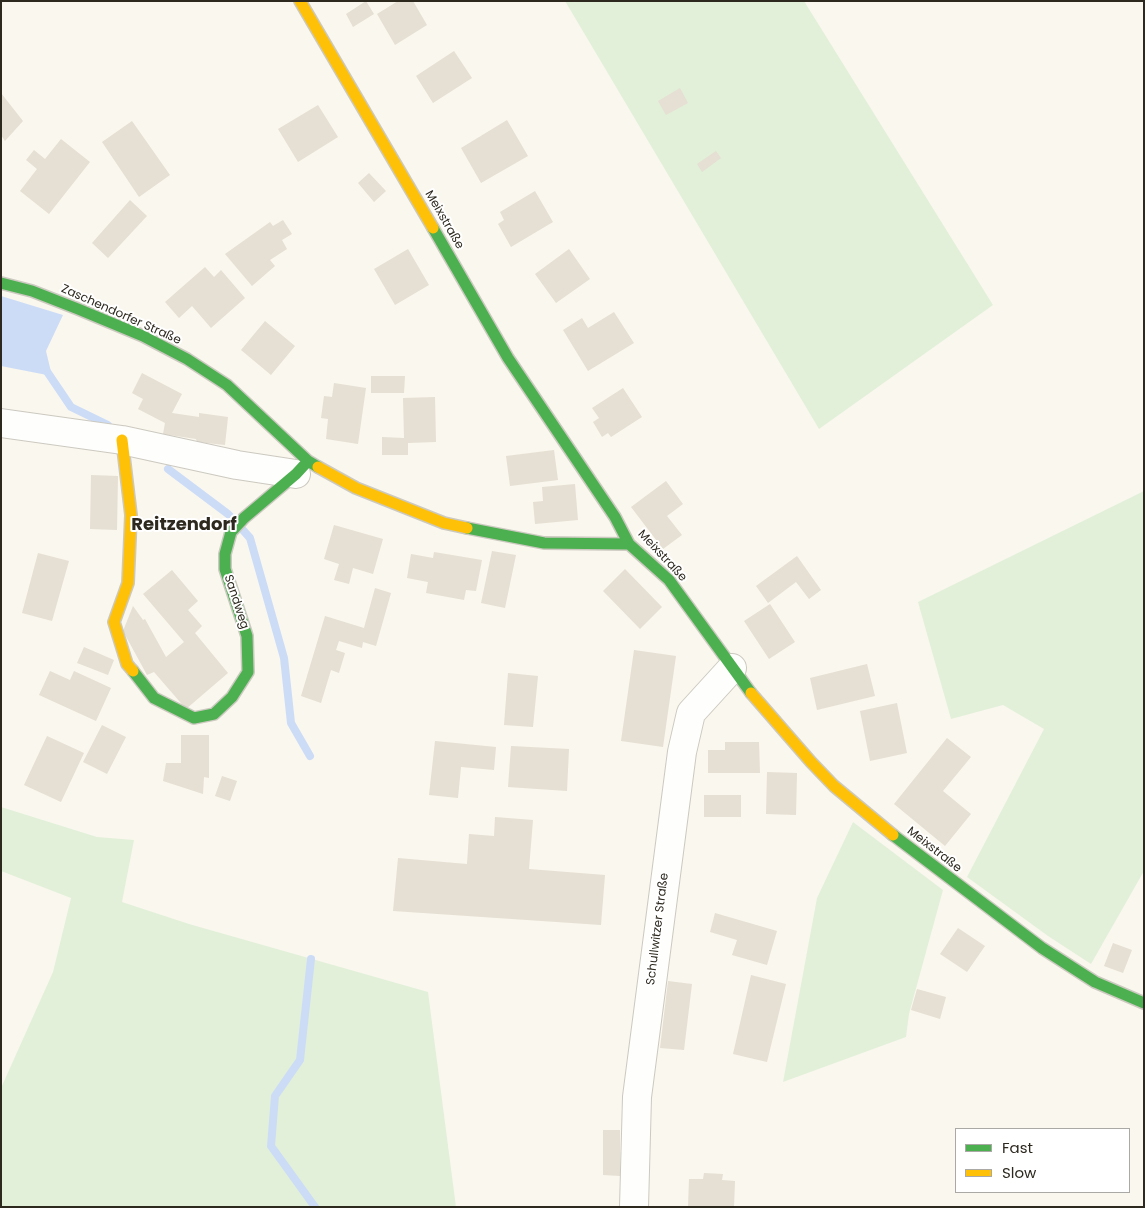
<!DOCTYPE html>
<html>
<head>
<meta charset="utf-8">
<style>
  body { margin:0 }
  #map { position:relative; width:1145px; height:1208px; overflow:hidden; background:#faf7ee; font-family:Poppins,sans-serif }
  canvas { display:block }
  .frame { position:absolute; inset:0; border:2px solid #2d291f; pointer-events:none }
  .legend { position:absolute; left:955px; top:1128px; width:175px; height:65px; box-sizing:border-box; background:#fff; border:1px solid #aba9a5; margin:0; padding:6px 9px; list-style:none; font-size:15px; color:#2d291f }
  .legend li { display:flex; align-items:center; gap:10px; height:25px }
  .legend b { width:25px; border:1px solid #aba9a5 }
</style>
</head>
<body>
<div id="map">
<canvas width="1145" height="1208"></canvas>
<div class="frame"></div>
<ul class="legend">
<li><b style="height:6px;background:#4caf50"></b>Fast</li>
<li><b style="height:6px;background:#ffc107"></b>Slow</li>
</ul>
</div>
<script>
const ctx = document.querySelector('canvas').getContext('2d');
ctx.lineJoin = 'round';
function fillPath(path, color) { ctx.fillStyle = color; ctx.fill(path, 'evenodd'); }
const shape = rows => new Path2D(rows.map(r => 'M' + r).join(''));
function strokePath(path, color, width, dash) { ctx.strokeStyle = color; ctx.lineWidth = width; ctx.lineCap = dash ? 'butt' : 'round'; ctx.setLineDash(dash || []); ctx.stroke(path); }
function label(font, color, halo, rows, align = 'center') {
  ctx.font = font + ' Poppins,sans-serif'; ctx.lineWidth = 4; ctx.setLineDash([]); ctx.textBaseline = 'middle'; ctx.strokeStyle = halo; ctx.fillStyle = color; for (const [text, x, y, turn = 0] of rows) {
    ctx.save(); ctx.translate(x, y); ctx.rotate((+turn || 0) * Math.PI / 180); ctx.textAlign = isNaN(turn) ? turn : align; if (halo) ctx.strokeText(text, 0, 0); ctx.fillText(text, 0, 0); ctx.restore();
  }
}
fillPath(shape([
  [565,1,804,1,993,305,819,429],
  [1144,491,1144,871,1091,964,1048,936,967,877,1044,729,1003,705,951,719,918,602],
  [1,807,97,837,134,840,122,902,189,924,428,992,456,1207,1,1207,1,1088,53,972,71,898,1,871],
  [853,822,943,890,909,1014,906,1037,783,1082,817,898]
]), '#e2f0d9');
fillPath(shape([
  [1,296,63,315,46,351,52,376,1,366]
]), '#ccdcf7');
strokePath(shape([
  [46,370,71,407,108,425],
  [168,469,228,514,234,520],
  [242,529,250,538,284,658,291,723,310,756],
  [311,959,300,1060,275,1096,271,1146,315,1207]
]), '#ccdcf7', 8);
fillPath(shape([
  [366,1,374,14,353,27,346,14],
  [398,1,413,1,427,25,395,45,377,14],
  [454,51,472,78,433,103,416,76],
  [680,88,688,103,666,115,658,101],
  [1,93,23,121,5,141,1,135],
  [318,105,338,137,298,162,278,129],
  [507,120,528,156,481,183,461,148],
  [132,121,170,175,139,197,102,142],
  [61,139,90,162,49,214,20,191,37,169,26,160,34,150,45,159],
  [716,151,721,158,702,172,697,164],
  [369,173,386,191,374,202,358,183],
  [535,191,553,222,511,247,498,224,504,220,500,212],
  [130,200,147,216,108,258,92,243],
  [283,220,292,234,282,240,287,249,270,260,275,266,252,286,225,254,270,222,273,226],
  [408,249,429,285,395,305,374,269],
  [569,249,590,279,556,303,535,274],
  [205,267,214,277,221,270,245,298,211,328,192,306,179,318,165,302],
  [614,312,634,343,588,371,563,330,582,318,588,328],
  [265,321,295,346,271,375,241,350],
  [142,373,182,394,172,413,199,417,199,413,228,417,225,445,197,442,196,439,163,434,165,423,138,409,143,399,132,393],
  [371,376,405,376,404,393,371,393],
  [334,383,366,388,358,444,326,439,328,419,321,418,324,396,332,397],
  [623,388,642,417,611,437,608,433,602,437,593,422,599,418,592,408],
  [435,397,436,442,408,443,408,455,382,455,382,437,404,438,403,398],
  [554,450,558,480,510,486,506,456],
  [91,475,118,476,117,530,90,529],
  [666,481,683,504,667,516,682,535,663,549,631,507],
  [575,484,578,520,535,524,533,502,543,501,542,487],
  [334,525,383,539,373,574,353,568,349,584,334,580,339,564,324,559],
  [492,551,516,555,505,608,481,603],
  [434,552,482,560,476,591,466,590,464,600,426,593,428,582,407,578,411,554,433,558],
  [38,553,69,561,52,621,22,613],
  [797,556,821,590,809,599,796,582,768,603,756,586],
  [625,569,662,607,640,629,603,591],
  [172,570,198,601,188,610,202,626,195,633,228,673,186,709,154,672,147,675,123,631,133,606,143,620,145,619,166,657,184,642,143,594],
  [375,588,391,593,376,646,363,642,362,648,339,641,336,650,345,653,339,673,331,670,321,703,301,696,325,616,364,628],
  [770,604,795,642,769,659,744,621],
  [84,647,114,660,108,675,77,663],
  [634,650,676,656,663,747,621,741],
  [867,664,875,696,817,710,810,678],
  [50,671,70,680,74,671,111,688,96,721,39,695],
  [508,673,538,676,533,727,504,725],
  [897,703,907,753,870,761,860,711],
  [102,725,126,737,107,774,83,762],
  [181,735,209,735,209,778,204,777,203,794,163,781,166,763,181,763],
  [47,736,84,753,61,802,24,785],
  [947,738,971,757,943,791,971,814,945,846,894,804],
  [435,741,496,747,494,770,461,767,458,798,429,795],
  [725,742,759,742,760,773,708,773,708,750,725,750],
  [511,746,569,749,567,791,508,787],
  [767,772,797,773,796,815,766,814],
  [222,776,237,781,230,801,215,796],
  [704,795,741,795,741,817,704,817],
  [495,817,533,820,529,869,605,875,601,925,393,911,398,858,467,864,469,834,494,836],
  [715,913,777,931,767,965,732,955,737,940,710,932],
  [958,928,985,946,967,972,940,954],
  [1113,943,1132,950,1123,973,1104,966],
  [751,975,786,984,767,1062,733,1054],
  [668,981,692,984,684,1050,660,1048],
  [917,989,946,997,940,1019,911,1010],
  [603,1130,620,1130,620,1176,603,1175],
  [704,1173,723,1174,722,1180,735,1181,734,1207,688,1207,689,1179,703,1179]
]), '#e6dfd3');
const street = shape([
  [1,423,122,440,237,465,296,474],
  [634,1207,637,1097,682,752,691,713,732,668]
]);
const fast = shape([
  [433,228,508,358,615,517,629,544,669,580,751,693],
  [1,283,32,291,78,309,143,336,187,359,227,385,308,461,318,467],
  [467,528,544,543,629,544],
  [133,671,154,698,194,718,214,714,232,697,248,672,247,636,225,569,225,554,231,532,244,518,296,474,308,461],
  [893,835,1042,948,1095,982,1144,1003]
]);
const slow = shape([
  [300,1,433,228],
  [122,440,131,515,128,583,114,622,127,664,133,671],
  [318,467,356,488,444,523,467,528],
  [751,693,811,762,834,786,893,835]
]);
strokePath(street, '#ccc9c0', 30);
strokePath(fast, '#ccc9c0', 14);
strokePath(slow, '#ccc9c0', 14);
strokePath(street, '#fefefc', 28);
strokePath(fast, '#4caf50', 11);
strokePath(slow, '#ffc107', 11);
label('12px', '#2d291f', '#fff', [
  ["Meixstraße",444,220,60],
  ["Zaschendorfer Straße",121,315,24],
  ["Meixstraße",662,556,47],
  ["Sandweg",236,602,72],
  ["Meixstraße",934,850,38],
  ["Schullwitzer Straße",658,929,-83]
]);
label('bold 18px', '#2d291f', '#fff', [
  ["Reitzendorf",184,525]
]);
</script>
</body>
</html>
